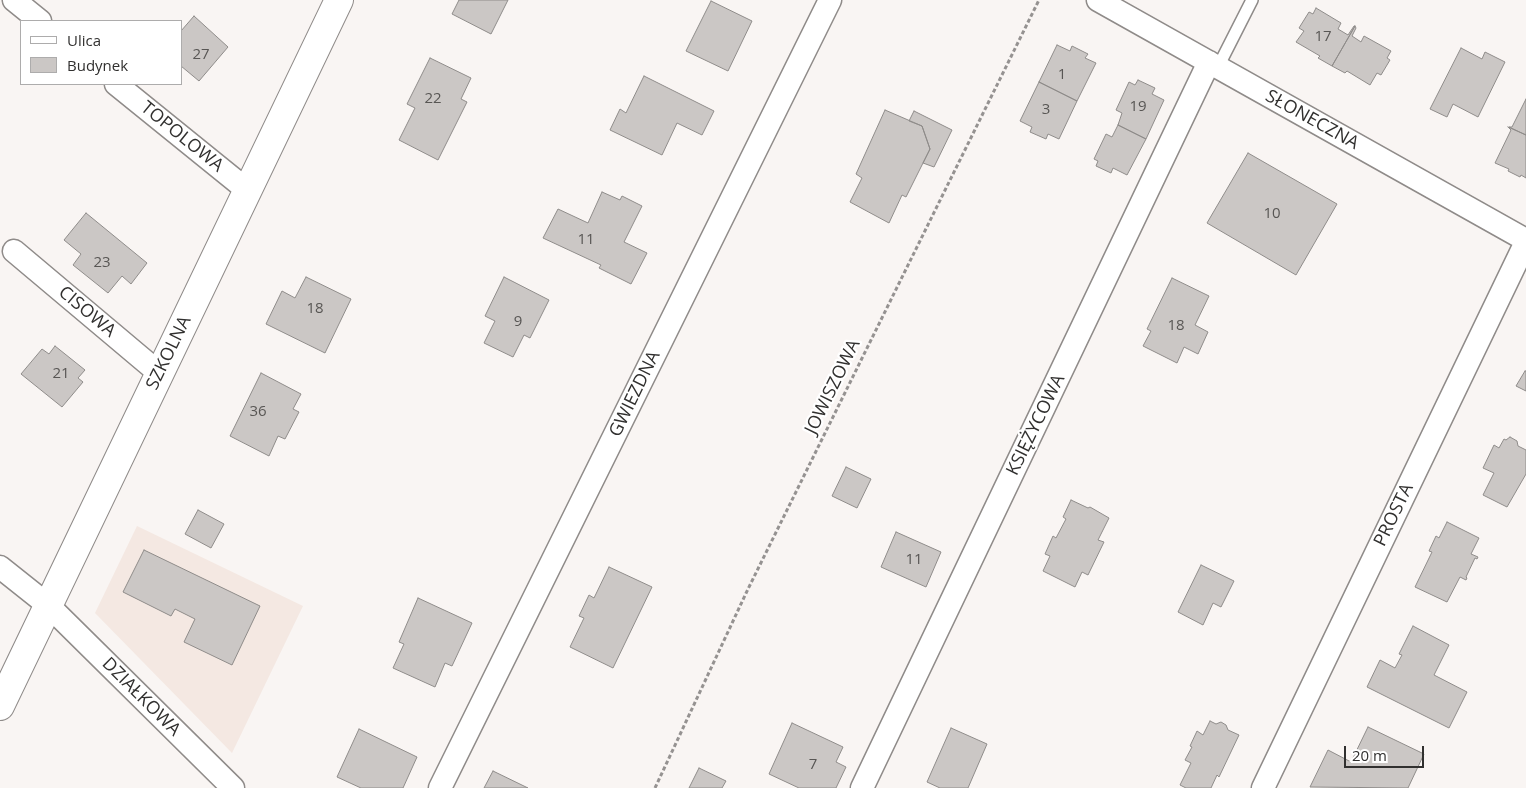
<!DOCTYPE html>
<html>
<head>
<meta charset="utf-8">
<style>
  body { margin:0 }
  #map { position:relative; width:1526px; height:788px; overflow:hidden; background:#f9f5f3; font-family:"Open Sans",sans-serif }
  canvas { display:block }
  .legend { position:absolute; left:20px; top:20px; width:162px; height:65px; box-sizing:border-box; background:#fff; border:1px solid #adacac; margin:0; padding:6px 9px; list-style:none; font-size:15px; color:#31302f }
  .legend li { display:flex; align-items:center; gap:10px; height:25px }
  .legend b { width:25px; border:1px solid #adacac }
  .scale { position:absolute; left:1344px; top:746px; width:80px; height:22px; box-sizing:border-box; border:2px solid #31302f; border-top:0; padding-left:6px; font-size:15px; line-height:18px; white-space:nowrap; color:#31302f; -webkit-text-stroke:4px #fff; paint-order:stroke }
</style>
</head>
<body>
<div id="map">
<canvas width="1526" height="788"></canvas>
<ul class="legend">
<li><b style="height:6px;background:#fff"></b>Ulica</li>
<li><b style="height:14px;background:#cbc7c5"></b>Budynek</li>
</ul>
<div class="scale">20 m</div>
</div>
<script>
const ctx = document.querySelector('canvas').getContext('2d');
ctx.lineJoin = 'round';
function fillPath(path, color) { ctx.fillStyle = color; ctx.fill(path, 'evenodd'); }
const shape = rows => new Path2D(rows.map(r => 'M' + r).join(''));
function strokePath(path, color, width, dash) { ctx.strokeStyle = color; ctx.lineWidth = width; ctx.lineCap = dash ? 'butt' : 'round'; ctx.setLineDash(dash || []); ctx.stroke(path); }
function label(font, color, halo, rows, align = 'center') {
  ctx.font = font + ' "Open Sans",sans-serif'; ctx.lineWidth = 4.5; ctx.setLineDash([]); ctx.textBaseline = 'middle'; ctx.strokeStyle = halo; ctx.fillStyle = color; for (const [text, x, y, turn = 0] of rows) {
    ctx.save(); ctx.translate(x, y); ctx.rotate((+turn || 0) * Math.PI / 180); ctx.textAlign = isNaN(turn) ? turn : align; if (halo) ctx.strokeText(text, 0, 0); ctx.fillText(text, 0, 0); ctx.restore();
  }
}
fillPath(shape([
  [137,526,303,606,232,753,95,613]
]), '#f4e8e2');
const building = shape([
  [459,0,508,0,491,34,452,14,459,0],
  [711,1,752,21,728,71,686,51,711,1],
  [1316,8,1341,23,1338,29,1348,35,1354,26,1355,26,1332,66,1318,58,1320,56,1296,42,1304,31,1299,28,1309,12,1313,14,1316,8],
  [194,16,228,47,199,81,181,66,181,31,194,16],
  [1355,26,1356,28,1352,36,1361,42,1364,36,1391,51,1387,58,1390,60,1381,75,1377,73,1370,85,1347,71,1345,73,1332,66,1355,26],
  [1057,45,1070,51,1072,46,1088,54,1085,58,1096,63,1077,101,1039,82,1057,45],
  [1461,48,1482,59,1485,52,1505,62,1478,117,1453,104,1447,117,1430,109,1461,48],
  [430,58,471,78,461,99,467,102,438,160,399,140,415,108,407,104,430,58],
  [644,76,714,111,702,135,677,123,662,155,610,130,620,109,626,113,644,76],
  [1138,80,1155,88,1152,94,1164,100,1146,139,1118,125,1122,113,1116,110,1129,82,1135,85,1138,80],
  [1039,82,1077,101,1059,139,1048,134,1046,139,1030,132,1032,127,1020,121,1039,82],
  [1526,99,1526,135,1509,127,1512,127,1526,99],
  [885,110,922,126,930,149,906,197,902,195,889,223,850,202,862,178,856,174,885,110],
  [914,111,952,130,934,167,923,163,930,149,922,126,909,121,914,111],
  [1118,125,1146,139,1127,175,1113,168,1111,173,1096,166,1098,161,1094,159,1106,134,1112,137,1118,125],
  [1508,127,1526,135,1526,178,1521,175,1520,177,1508,171,1509,169,1495,163,1511,130,1508,127],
  [1248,153,1337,204,1296,275,1207,223,1248,153],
  [602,192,620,200,622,196,642,206,624,242,647,253,631,284,599,268,601,265,543,238,558,209,588,223,602,192],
  [86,213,147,263,131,284,122,276,108,293,73,265,81,254,64,240,86,213],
  [306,277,351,299,325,353,266,324,282,291,295,298,306,277],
  [504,277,549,300,530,338,524,335,513,357,484,343,495,321,485,316,504,277],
  [1172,278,1209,296,1195,325,1208,332,1198,354,1184,347,1177,363,1143,346,1151,331,1147,329,1172,278],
  [55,346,85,370,78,378,83,382,62,407,21,374,42,349,49,354,55,346],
  [1525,371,1526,371,1526,391,1516,386,1525,371],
  [261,373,301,394,293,409,299,412,285,439,278,436,269,456,230,436,261,373],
  [1510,437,1517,441,1518,446,1526,450,1526,474,1507,507,1483,495,1494,473,1483,468,1494,445,1499,448,1504,439,1506,440,1510,437],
  [846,467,871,479,857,508,832,496,846,467],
  [1071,500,1088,508,1090,507,1109,518,1098,540,1104,542,1088,575,1082,572,1075,587,1043,571,1050,556,1045,554,1053,536,1056,538,1066,519,1063,517,1071,500],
  [198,510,224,524,211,548,185,534,198,510],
  [1447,522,1479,538,1471,554,1478,557,1477,559,1475,558,1466,577,1467,578,1466,580,1460,577,1447,602,1415,587,1432,552,1429,551,1436,536,1439,538,1447,522],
  [896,532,941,552,926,587,881,567,896,532],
  [144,550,260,606,232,665,184,642,195,619,175,609,171,616,123,592,144,550],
  [1201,565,1234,581,1221,607,1213,603,1203,625,1178,612,1201,565],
  [609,567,652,587,613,668,570,647,584,618,579,616,589,595,594,598,609,567],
  [418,598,472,623,452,666,445,663,435,687,393,668,404,644,399,642,418,598],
  [1413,626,1449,645,1434,675,1467,692,1449,728,1367,687,1380,660,1395,668,1402,655,1399,654,1413,626],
  [1210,721,1216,724,1221,722,1226,725,1228,730,1239,735,1219,777,1217,775,1211,788,1186,788,1180,785,1191,763,1185,760,1192,747,1190,746,1197,731,1203,735,1210,721],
  [792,723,843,747,836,762,846,767,836,788,799,788,769,774,792,723],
  [1368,727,1424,754,1408,788,1310,787,1328,750,1351,762,1368,727],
  [951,728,987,744,968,788,940,788,927,782,951,728],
  [359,729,417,757,403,788,361,788,337,777,359,729],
  [699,768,726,781,722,788,689,788,699,768],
  [493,771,528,788,484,788,493,771]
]);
fillPath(building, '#cbc7c5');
strokePath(building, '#8f8c8a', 1);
const lane = shape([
  [1218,67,1252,0]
]);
const street = shape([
  [14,0,40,21],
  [1098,0,1526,240],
  [116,84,247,190],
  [14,251,159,373],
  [0,567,49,606,233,788],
  [440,788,830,0],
  [862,788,1209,62],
  [1263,788,1526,242]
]);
const secondary = shape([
  [0,706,339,0]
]);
strokePath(lane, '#8f8b89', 14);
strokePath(street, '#8f8b89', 25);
strokePath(secondary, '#8f8b89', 30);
strokePath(shape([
  [655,788,748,589,1039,0]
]), '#959291', 3, [4, 2.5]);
strokePath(lane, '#fff', 11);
strokePath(street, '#fff', 22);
strokePath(secondary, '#fff', 28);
label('15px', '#585654', null, [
  ["17",1323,37],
  ["27",201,55],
  ["1",1062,75],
  ["22",433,99],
  ["19",1138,107],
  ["3",1046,110],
  ["10",1272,214],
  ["11",586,240],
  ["23",102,263],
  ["18",315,309],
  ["9",518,322],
  ["18",1176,326],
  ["21",61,374],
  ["36",258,412],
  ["11",914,560],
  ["7",813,765]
]);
label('18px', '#31302f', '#fff', [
  ["SŁONECZNA",1312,120,29],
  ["TOPOLOWA",182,137,39],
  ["CISOWA",87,312,40],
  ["SZKOLNA",169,353,-64],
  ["JOWISZOWA",833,387,-64],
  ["GWIEZDNA",635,394,-64],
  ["KSIĘŻYCOWA",1036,425,-64],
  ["PROSTA",1394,515,-64],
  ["DZIAŁKOWA",141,697,45]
]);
</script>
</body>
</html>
